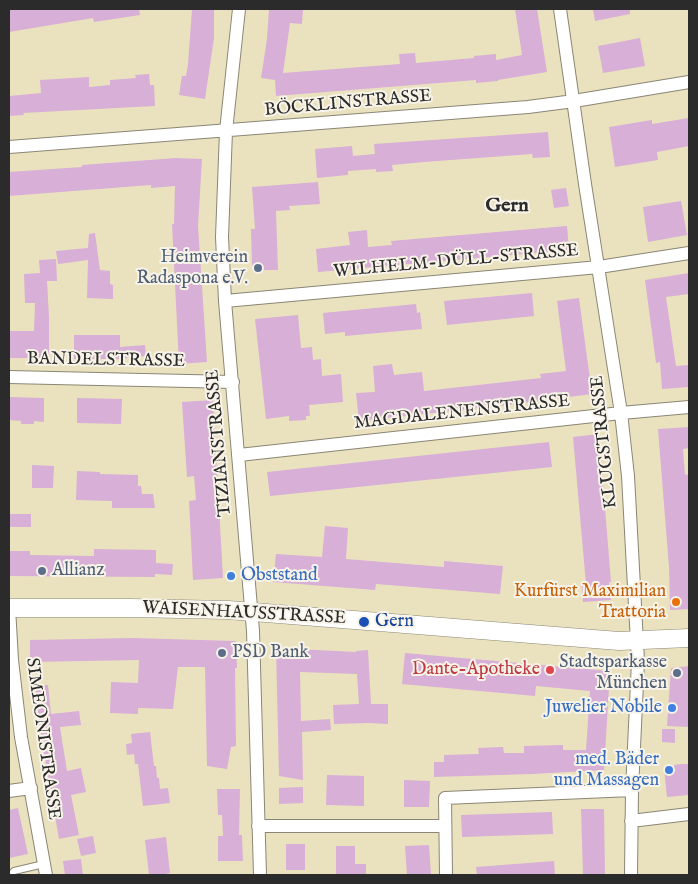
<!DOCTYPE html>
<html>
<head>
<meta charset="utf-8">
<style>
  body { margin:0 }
  #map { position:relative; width:698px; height:884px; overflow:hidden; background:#eae2bf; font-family:"IM FELL English",serif }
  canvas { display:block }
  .frame { position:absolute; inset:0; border:10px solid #2b2b2b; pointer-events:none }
</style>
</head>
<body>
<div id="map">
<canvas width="698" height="884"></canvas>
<div class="frame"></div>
</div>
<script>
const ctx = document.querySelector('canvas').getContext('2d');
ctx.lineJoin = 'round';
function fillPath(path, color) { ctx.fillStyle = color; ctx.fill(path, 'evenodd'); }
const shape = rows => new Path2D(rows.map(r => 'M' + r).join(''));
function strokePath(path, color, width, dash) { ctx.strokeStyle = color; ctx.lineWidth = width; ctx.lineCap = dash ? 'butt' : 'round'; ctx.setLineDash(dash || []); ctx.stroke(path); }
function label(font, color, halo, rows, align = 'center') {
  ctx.font = font + ' "IM FELL English",serif'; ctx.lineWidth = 4; ctx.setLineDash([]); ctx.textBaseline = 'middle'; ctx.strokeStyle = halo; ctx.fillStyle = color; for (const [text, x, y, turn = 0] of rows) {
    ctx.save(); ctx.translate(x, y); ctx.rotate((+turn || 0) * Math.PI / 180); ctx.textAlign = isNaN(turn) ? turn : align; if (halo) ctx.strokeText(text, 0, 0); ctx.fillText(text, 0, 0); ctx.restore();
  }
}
fillPath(shape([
  [9,9,139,9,140,15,94,22,93,18,9,32],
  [192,9,214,9,214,38,205,99,179,95,182,76,186,76,188,64],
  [269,9,303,9,302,24,290,23,283,73,400,64,399,54,415,53,416,63,474,58,474,56,496,54,496,60,522,55,515,9,537,9,547,72,498,80,498,81,476,83,476,80,276,96,275,80,261,78,267,39],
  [593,9,630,9,630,14,595,21],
  [640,38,645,66,603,73,598,46],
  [149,74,150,85,154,85,155,106,23,113,24,115,9,116,9,96,41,93,40,80,89,77,89,87,110,85,110,80,136,78,135,75],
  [689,118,689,146,657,152,658,160,615,167,609,127,652,120,652,124],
  [548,132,550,157,533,158,532,154,424,162,392,165,393,171,376,172,376,169,348,171,348,175,317,178,315,149,352,146,353,156,375,154,374,144],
  [176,158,202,159,198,226,207,362,179,364,172,224,174,224,175,186,151,188,151,185,9,196,9,172,82,167,82,165],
  [318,182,320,204,289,206,290,210,276,211,278,270,257,270,252,266,251,229,255,229,252,187],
  [566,188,569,206,554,208,551,190],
  [681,201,687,235,648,242,643,207],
  [567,226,569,250,318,272,316,249,350,245,348,232,367,230,368,247,392,245,391,241],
  [95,233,100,270,110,271,110,284,113,285,113,299,87,298,88,260,58,264,56,251,88,248,89,234],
  [56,259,57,281,47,281,49,317,49,358,9,358,9,331,34,331,35,303,25,303,24,274,40,273,39,260],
  [689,273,689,294,666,297,676,366,689,365,689,387,662,389,660,362,656,363,645,280],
  [532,293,534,316,447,325,444,301],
  [579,298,592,394,507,405,359,421,356,393,375,392,373,366,392,364,394,375,422,372,424,391,541,378,540,374,566,371,557,301],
  [416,304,417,313,420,312,422,329,345,336,345,332,325,334,323,313],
  [298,315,301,348,312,347,313,360,321,359,322,376,341,374,343,402,309,405,310,416,306,416,306,420,289,421,289,416,266,419,255,319],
  [74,335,120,335,120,347,145,345,146,356,120,359,74,359],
  [9,397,44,398,44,422,34,421,34,424,21,424,21,421,9,420],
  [77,398,122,399,121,424,77,423],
  [213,400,223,578,193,580,189,501,196,500,194,476,187,477,182,402],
  [689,427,689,448,683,449,685,475,689,474,689,609,670,610,669,567,658,429],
  [599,434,611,582,609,582,611,600,583,602,582,585,586,584,573,437],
  [549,442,552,467,270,496,267,472],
  [32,465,54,466,53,488,32,488],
  [77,471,100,472,100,474,138,475,138,486,141,486,142,494,153,494,155,508,112,508,112,501,76,500],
  [9,514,31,514,31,527,9,527],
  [325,526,348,528,346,559,444,567,444,561,503,566,500,594,376,584,375,590,273,582,276,554,322,557],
  [94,549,156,550,156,563,173,564,172,575,155,574,155,577,9,576,10,551,30,551,30,555,94,556],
  [132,638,236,641,237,668,235,668,236,746,231,747,227,769,207,766,205,667,178,667,173,709,138,708,138,714,110,713,111,682,138,683,139,660,30,662,30,640],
  [276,648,356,652,356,651,368,650,371,704,388,704,388,724,368,723,334,724,333,705,359,704,357,674,300,672,301,721,330,719,331,730,302,732,303,780,279,776],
  [405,653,610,671,604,770,533,774,434,777,434,762,444,762,444,755,479,754,478,748,503,747,504,753,524,753,524,746,563,745,563,750,586,750,590,691,536,686,535,696,402,684],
  [689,666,689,727,667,726,671,668],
  [48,685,51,714,79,711,81,725,60,727,67,771,81,768,86,792,71,795,79,835,59,839,40,729,35,686],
  [662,729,675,729,675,743,662,742],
  [150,732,154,766,156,766,157,778,159,778,160,789,168,788,170,803,143,806,138,764,135,764,134,754,127,755,126,744,132,743,131,734],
  [681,764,689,764,689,795,667,797,664,768,674,768,674,765],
  [327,775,364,776,364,806,326,805],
  [404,780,430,781,429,807,404,807],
  [303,787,303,803,279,804,279,788],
  [217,789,240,789,239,835,242,835,243,861,218,861,218,836,223,836,222,815,218,815],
  [18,808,28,854,9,858,9,810],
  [581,809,604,809,605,875,583,875],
  [552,812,553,834,462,837,461,815],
  [93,836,96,853,81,856,77,839],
  [166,837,170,873,165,874,166,875,149,875,145,840],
  [286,844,305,844,305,870,286,870],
  [429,845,431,875,407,875,405,846],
  [336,846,355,846,355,864,366,864,366,875,336,875],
  [81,859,83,875,65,875,63,861],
  [554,861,555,875,477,875,476,867]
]), '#d8afd6');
const lane = shape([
  [10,875,14,871,44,864]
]);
const street = shape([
  [239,9,226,131,222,237,225,301,253,631,260,875],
  [560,9,585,184,621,413,628,476,638,661,632,790,631,875],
  [9,147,528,107,574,101,689,82],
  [225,301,599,267,689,253],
  [9,377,233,382],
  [239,455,621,413,689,407],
  [9,608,12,660,21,737,46,875],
  [9,791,31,788],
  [631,821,689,814],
  [258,826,445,826],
  [446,875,445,798,632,790]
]);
const secondary = shape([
  [9,608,131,608,228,610,619,641,689,638]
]);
strokePath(lane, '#8a8675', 8);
strokePath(street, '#8a8675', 14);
strokePath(secondary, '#8a8675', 19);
strokePath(lane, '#fff', 6);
strokePath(street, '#fff', 12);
strokePath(secondary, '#fff', 18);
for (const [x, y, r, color] of [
  [258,268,5,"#5c6f8a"],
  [42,571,5,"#5c6f8a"],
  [231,576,5,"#3f7fe0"],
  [676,602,5,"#e8710a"],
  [364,622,6,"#1a4fb4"],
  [222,653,5,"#5c6f8a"],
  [550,670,5,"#e0444e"],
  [677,673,5,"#5c6f8a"],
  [672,708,5,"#3f7fe0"],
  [669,770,5,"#3f7fe0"]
]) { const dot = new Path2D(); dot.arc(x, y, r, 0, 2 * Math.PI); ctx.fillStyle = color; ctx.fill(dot); strokePath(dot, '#f7f3e8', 2); }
label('18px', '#2b2b2b', '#f7f3e8', [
  ["BÖCKLINSTRASSE",348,104,-5],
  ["WILHELM-DÜLL-STRASSE",456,262,-5],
  ["BANDELSTRASSE",106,361,1],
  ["MAGDALENENSTRASSE",462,413,-6],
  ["KLUGSTRASSE",605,442,-96],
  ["TIZIANSTRASSE",220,443,-95],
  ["WAISENHAUSSTRASSE",244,614,3],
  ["SIMEONISTRASSE",42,739,82]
]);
label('18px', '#4e5e75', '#f7f3e8', [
  ["Heimverein",248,258],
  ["Radaspona e.V.",248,279],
  ["Allianz",52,571,"left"],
  ["PSD Bank",232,653,"left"],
  ["Stadtsparkasse",667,663],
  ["München",667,684]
], 'right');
label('18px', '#366cbe', '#f7f3e8', [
  ["Obststand",241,576,"left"],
  ["Juwelier Nobile",662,708],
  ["med. Bäder",659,760],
  ["und Massagen",659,781]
], 'right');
label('18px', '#c56008', '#f7f3e8', [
  ["Kurfürst Maximilian",666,592],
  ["Trattoria",666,613]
], 'right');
label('18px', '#164399', '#f7f3e8', [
  ["Gern",375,622]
], 'left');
label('18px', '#be3a42', '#f7f3e8', [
  ["Dante-Apotheke",540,670]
], 'right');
label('bold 20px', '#2b2b2b', '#f7f3e8', [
  ["Gern",507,207]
]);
</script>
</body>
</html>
